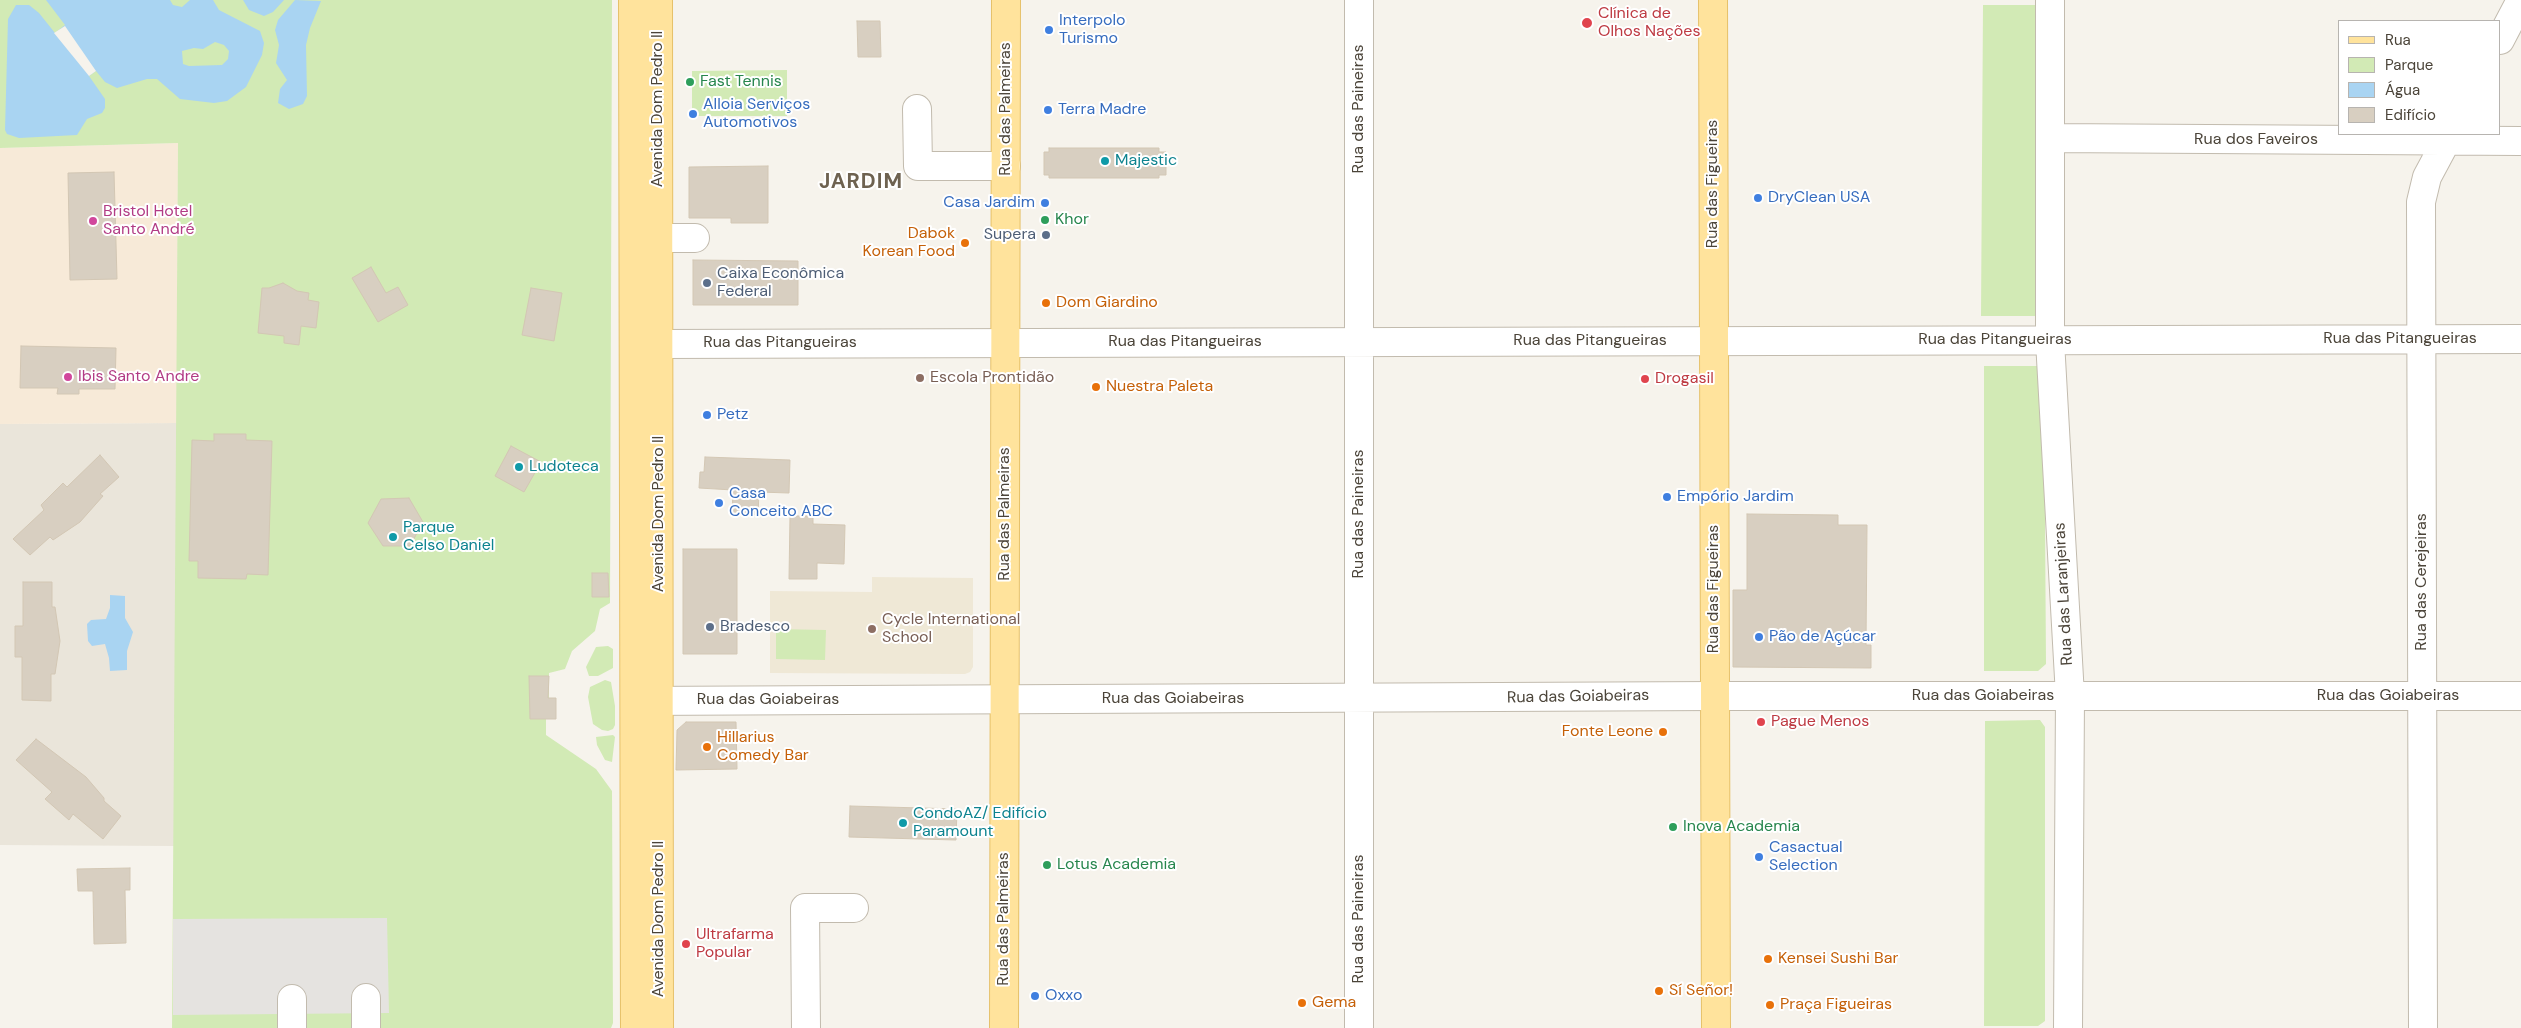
<!DOCTYPE html>
<html>
<head>
<meta charset="utf-8">
<style>
  body { margin:0 }
  #map { position:relative; width:2521px; height:1028px; overflow:hidden; background:#f6f3ec; font-family:"DM Sans",sans-serif }
  canvas { display:block }
  .legend { position:absolute; left:2338px; top:20px; width:162px; height:115px; box-sizing:border-box; background:#fff; border:1px solid #b7b4b0; margin:0; padding:6px 9px; list-style:none; font-size:15px; color:#4b4439 }
  .legend li { display:flex; align-items:center; gap:10px; height:25px }
  .legend b { width:25px; border:1px solid #b7b4b0 }
</style>
</head>
<body>
<div id="map">
<canvas width="2521" height="1028"></canvas>
<ul class="legend">
<li><b style="height:6px;background:#ffe39c"></b>Rua</li>
<li><b style="height:14px;background:#d2eab5"></b>Parque</li>
<li><b style="height:14px;background:#a9d4f2"></b>Água</li>
<li><b style="height:14px;background:#d8cfc1"></b>Edifício</li>
</ul>
</div>
<script>
const ctx = document.querySelector('canvas').getContext('2d');
ctx.lineJoin = 'round';
function fillPath(path, color) { ctx.fillStyle = color; ctx.fill(path, 'evenodd'); }
const shape = rows => new Path2D(rows.map(r => 'M' + r).join(''));
function strokePath(path, color, width, dash) { ctx.strokeStyle = color; ctx.lineWidth = width; ctx.lineCap = dash ? 'butt' : 'round'; ctx.setLineDash(dash || []); ctx.stroke(path); }
function label(font, color, halo, rows, align = 'center') {
  ctx.font = font + ' "DM Sans",sans-serif'; ctx.lineWidth = 4; ctx.setLineDash([]); ctx.textBaseline = 'middle'; ctx.strokeStyle = halo; ctx.fillStyle = color; for (const [text, x, y, turn = 0] of rows) {
    ctx.save(); ctx.translate(x, y); ctx.rotate((+turn || 0) * Math.PI / 180); ctx.textAlign = isNaN(turn) ? turn : align; if (halo) ctx.strokeText(text, 0, 0); ctx.fillText(text, 0, 0); ctx.restore();
  }
}
fillPath(shape([
  [177,423,174,846,0,845,0,424]
]), '#eae5da');
fillPath(shape([
  [178,143,177,423,0,424,0,148]
]), '#f7ead8');
fillPath(shape([
  [872,577,973,578,973,667,970,672,965,674,770,673,770,591,872,592]
]), '#efe8d6');
fillPath(shape([
  [0,0,612,0,610,603,600,609,595,631,572,651,565,669,549,673,549,698,556,719,546,719,546,735,596,769,612,791,613,1023,611,1028,172,1028,178,143,0,148],
  [1983,5,2037,5,2043,316,1981,316],
  [787,70,787,116,692,116,692,71],
  [1984,366,2037,366,2044,373,2046,664,2038,671,1984,671],
  [776,629,826,630,825,660,776,659],
  [608,646,613,649,613,668,598,676,589,676,586,667,596,647],
  [605,680,611,682,615,706,615,725,613,729,608,731,602,730,593,724,588,697,590,687],
  [2040,720,2045,727,2045,1021,2038,1026,1984,1026,1985,721],
  [613,735,615,737,612,762,605,760,597,745,596,737]
]), '#d2eab5');
fillPath(shape([
  [387,918,389,1013,173,1015,173,919]
]), '#e5e3e0');
fillPath(shape([
  [46,0,170,0,173,5,182,7,190,0,213,0,219,10,260,31,264,43,262,55,246,87,227,101,214,103,180,99,157,79,147,79,117,88,105,82,96,71,89,76,105,99,105,108,102,113,87,119,77,135,19,138,7,134,5,130,8,19,16,5,29,5,39,13,55,33,65,25],
  [215,42,224,45,229,51,228,59,222,65,189,66,183,64,182,51,194,48,203,49],
  [243,0,284,0,273,12,264,16,249,10],
  [295,0,321,1,310,28,306,45,307,96,303,104,289,109,278,103,280,89,287,80,276,63,279,45,275,30,278,20],
  [110,595,125,596,125,618,133,632,127,651,127,670,110,671,109,658,105,644,92,646,88,641,87,624,91,620,106,619,110,608]
]), '#a9d4f2');
fillPath(shape([
  [65,26,96,71,89,76,54,33]
]), '#f6f3ec');
const building = shape([
  [857,21,880,21,881,57,858,57,857,21],
  [1049,148,1159,148,1159,152,1166,152,1166,175,1159,175,1159,178,1049,178,1049,175,1044,175,1044,152,1049,152,1049,148],
  [768,166,768,223,731,223,731,218,689,218,689,167,768,166],
  [114,172,117,279,70,280,68,173,114,172],
  [693,260,798,261,798,305,693,305,693,260],
  [371,267,386,293,398,287,408,305,378,322,352,278,371,267],
  [283,283,297,291,309,293,308,300,319,302,316,328,301,326,299,345,284,343,284,336,258,333,262,288,269,288,283,283],
  [531,288,562,293,554,341,522,335,531,288],
  [21,346,116,348,115,389,79,389,79,394,57,394,58,388,20,388,21,346],
  [214,434,246,434,246,440,272,441,268,575,247,574,246,579,198,578,198,561,189,561,192,440,214,441,214,434],
  [511,446,541,462,524,492,495,476,511,446],
  [100,455,119,477,100,494,103,496,80,522,53,540,50,537,30,555,13,539,44,510,41,505,63,483,67,487,100,455],
  [705,457,790,460,789,493,759,492,758,515,732,514,733,490,699,488,700,472,704,472,705,457],
  [409,498,423,522,410,546,383,546,368,523,381,499,409,498],
  [1747,514,1838,515,1838,525,1867,525,1866,645,1871,645,1871,668,1733,667,1733,590,1747,590,1747,514],
  [790,516,813,516,813,524,845,525,844,564,817,563,817,579,789,579,790,516],
  [683,549,737,549,737,654,683,654,683,549],
  [592,573,608,573,609,597,592,597,592,573],
  [23,582,52,582,52,607,55,607,60,641,55,674,51,674,51,701,22,700,22,657,15,657,15,626,23,626,23,582],
  [529,676,549,676,548,698,556,698,556,719,530,719,529,676],
  [686,722,736,722,737,769,676,770,677,730,686,722],
  [36,739,86,777,104,798,104,801,121,816,103,839,73,814,69,820,45,799,52,792,16,760,36,739],
  [850,806,957,809,956,840,849,837,850,806],
  [130,868,130,890,125,890,126,943,94,944,93,891,78,891,77,869,130,868]
]);
fillPath(building, '#d8cfc1');
strokePath(building, '#d3c7b4', 1);
const minor = shape([
  [1359,0,1359,1028],
  [2050,0,2050,341,2070,696,2068,1028],
  [2500,40,2521,0],
  [917,109,918,166,1006,166],
  [2051,138,2521,141],
  [659,238,695,238],
  [659,344,2521,339],
  [635,701,1714,696,2521,696],
  [366,998,366,1028],
  [292,999,292,1028],
  [806,1028,805,908,854,908],
  [2423,1028,2421,202,2427,177,2450,134]
]);
const major = shape([
  [633,0,635,1028],
  [658,0,659,1028],
  [1713,0,1716,1028],
  [1004,1028,1006,0]
]);
strokePath(minor, '#c2bbae', 30);
strokePath(major, '#e6c16a', 30);
strokePath(minor, '#fff', 28);
strokePath(major, '#ffe39c', 28);
for (const [x, y, r, color] of [
  [1587,23,6,"#e0444e"],
  [1049,30,5,"#3f7fe0"],
  [690,82,5,"#2e9e5b"],
  [1048,110,5,"#3f7fe0"],
  [693,114,5,"#3f7fe0"],
  [1105,161,5,"#0f9aa8"],
  [1758,198,5,"#3f7fe0"],
  [1045,203,5,"#3f7fe0"],
  [1045,220,5,"#2e9e5b"],
  [93,221,5,"#d1479c"],
  [1046,235,5,"#5c6f8a"],
  [965,243,5,"#e8710a"],
  [707,283,5,"#5c6f8a"],
  [1046,303,5,"#e8710a"],
  [68,377,5,"#d1479c"],
  [920,378,5,"#8d6e63"],
  [1645,379,5,"#e0444e"],
  [1096,387,5,"#e8710a"],
  [707,415,5,"#3f7fe0"],
  [519,467,5,"#0f9aa8"],
  [1667,497,5,"#3f7fe0"],
  [719,503,5,"#3f7fe0"],
  [393,537,5,"#0f9aa8"],
  [710,627,5,"#5c6f8a"],
  [872,629,5,"#8d6e63"],
  [1759,637,5,"#3f7fe0"],
  [1761,722,5,"#e0444e"],
  [1663,732,5,"#e8710a"],
  [707,747,5,"#e8710a"],
  [903,823,5,"#0f9aa8"],
  [1673,827,5,"#2e9e5b"],
  [1759,857,5,"#3f7fe0"],
  [1047,865,5,"#2e9e5b"],
  [686,944,5,"#e0444e"],
  [1768,959,5,"#e8710a"],
  [1659,991,5,"#e8710a"],
  [1035,996,5,"#3f7fe0"],
  [1302,1003,5,"#e8710a"],
  [1770,1005,5,"#e8710a"]
]) { const dot = new Path2D(); dot.arc(x, y, r, 0, 2 * Math.PI); ctx.fillStyle = color; ctx.fill(dot); strokePath(dot, '#fff', 2); }
label('16px', '#be3a42', '#fff', [
  ["Clínica de",1598,14],
  ["Olhos Nações",1598,32],
  ["Drogasil",1655,379],
  ["Pague Menos",1771,722],
  ["Ultrafarma",696,935],
  ["Popular",696,953]
], 'left');
label('16px', '#366cbe', '#fff', [
  ["Interpolo",1059,21],
  ["Turismo",1059,39],
  ["Alloia Serviços",703,105],
  ["Automotivos",703,123],
  ["Terra Madre",1058,110],
  ["DryClean USA",1768,198],
  ["Casa Jardim",1035,203,"right"],
  ["Petz",717,415],
  ["Casa",729,494],
  ["Conceito ABC",729,512],
  ["Empório Jardim",1677,497],
  ["Pão de Açúcar",1769,637],
  ["Casactual",1769,848],
  ["Selection",1769,866],
  ["Oxxo",1045,996]
], 'left');
label('16px', '#27864d', '#fff', [
  ["Fast Tennis",700,82],
  ["Khor",1055,220],
  ["Inova Academia",1683,827],
  ["Lotus Academia",1057,865]
], 'left');
label('16px', '#4b4439', '#fff', [
  ["Avenida Dom Pedro II",658,109,-90],
  ["Rua das Palmeiras",1006,109,-90],
  ["Rua das Paineiras",1359,109,-90],
  ["Rua dos Faveiros",2256,140],
  ["Rua das Figueiras",1713,184,-90],
  ["Rua das Pitangueiras",2400,339],
  ["Rua das Pitangueiras",1995,340],
  ["Rua das Pitangueiras",1590,341],
  ["Rua das Pitangueiras",1185,342],
  ["Rua das Pitangueiras",780,343],
  ["Avenida Dom Pedro II",659,514,-90],
  ["Rua das Palmeiras",1005,514,-90],
  ["Rua das Paineiras",1359,514,-90],
  ["Rua das Cerejeiras",2422,582,-90],
  ["Rua das Figueiras",1714,589,-90],
  ["Rua das Laranjeiras",2064,594,-93],
  ["Rua das Goiabeiras",1983,696],
  ["Rua das Goiabeiras",2388,696],
  ["Rua das Goiabeiras",1578,697,-1],
  ["Rua das Goiabeiras",1173,699],
  ["Rua das Goiabeiras",768,700],
  ["Avenida Dom Pedro II",659,919,-90],
  ["Rua das Palmeiras",1004,919,-90],
  ["Rua das Paineiras",1359,919,-90]
]);
label('16px', '#0d838f', '#fff', [
  ["Majestic",1115,161],
  ["Ludoteca",529,467],
  ["Parque",403,528],
  ["Celso Daniel",403,546],
  ["CondoAZ/ Edifício",913,814],
  ["Paramount",913,832]
], 'left');
label('16px', '#b23c85', '#fff', [
  ["Bristol Hotel",103,212],
  ["Santo André",103,230],
  ["Ibis Santo Andre",78,377]
], 'left');
label('16px', '#c56008', '#fff', [
  ["Dabok",955,234,"right"],
  ["Korean Food",955,252,"right"],
  ["Dom Giardino",1056,303],
  ["Nuestra Paleta",1106,387],
  ["Fonte Leone",1653,732,"right"],
  ["Hillarius",717,738],
  ["Comedy Bar",717,756],
  ["Kensei Sushi Bar",1778,959],
  ["Sí Señor!",1669,991],
  ["Gema",1312,1003],
  ["Praça Figueiras",1780,1005]
], 'left');
label('16px', '#4e5e75', '#fff', [
  ["Supera",1036,235,"right"],
  ["Caixa Econômica",717,274],
  ["Federal",717,292],
  ["Bradesco",720,627]
], 'left');
label('16px', '#785e54', '#fff', [
  ["Escola Prontidão",930,378],
  ["Cycle International",882,620],
  ["School",882,638]
], 'left');
ctx.letterSpacing = '1px';
label('bold 21px', '#6e6250', '#fff', [
  ["JARDIM",861,182]
]);
ctx.letterSpacing = '0px';
</script>
</body>
</html>
